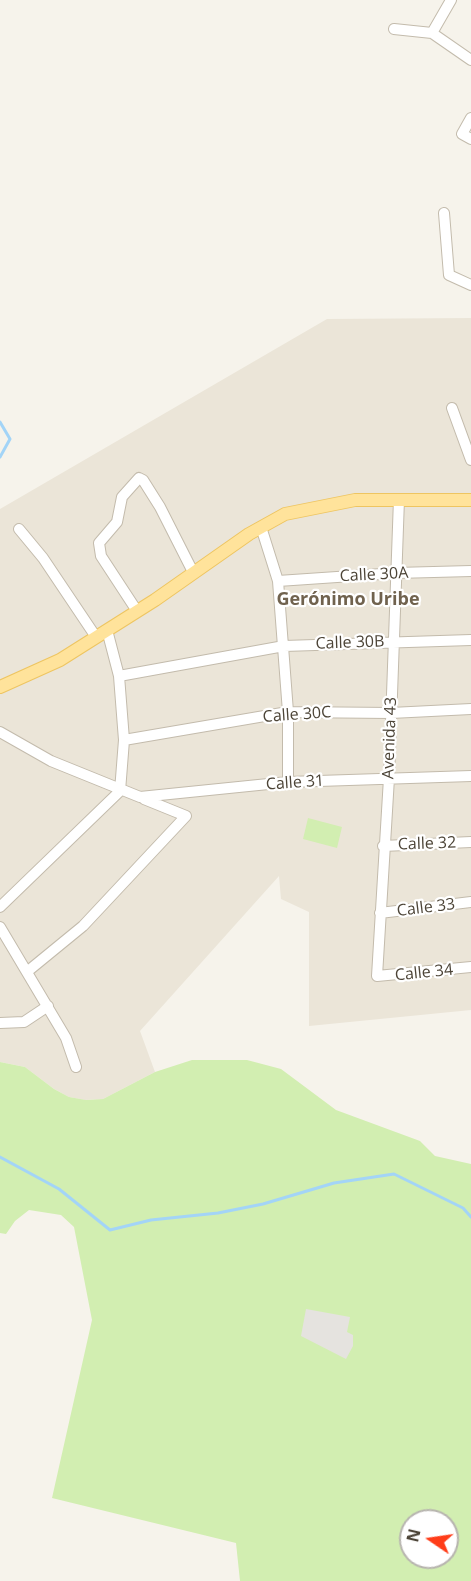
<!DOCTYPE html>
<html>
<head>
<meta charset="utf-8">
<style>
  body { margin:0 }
  #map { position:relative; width:471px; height:1581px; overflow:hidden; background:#f6f3eb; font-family:"Open Sans",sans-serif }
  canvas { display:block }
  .north { position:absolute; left:399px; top:1509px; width:60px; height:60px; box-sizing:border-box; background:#fff; border:2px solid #b7b4af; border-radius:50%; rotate:283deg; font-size:16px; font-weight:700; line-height:24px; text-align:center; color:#4c4437 }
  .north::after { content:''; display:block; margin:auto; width:21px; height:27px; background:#ff3d19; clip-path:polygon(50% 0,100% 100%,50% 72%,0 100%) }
</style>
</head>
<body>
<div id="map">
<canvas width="471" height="1581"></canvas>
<div class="north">N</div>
</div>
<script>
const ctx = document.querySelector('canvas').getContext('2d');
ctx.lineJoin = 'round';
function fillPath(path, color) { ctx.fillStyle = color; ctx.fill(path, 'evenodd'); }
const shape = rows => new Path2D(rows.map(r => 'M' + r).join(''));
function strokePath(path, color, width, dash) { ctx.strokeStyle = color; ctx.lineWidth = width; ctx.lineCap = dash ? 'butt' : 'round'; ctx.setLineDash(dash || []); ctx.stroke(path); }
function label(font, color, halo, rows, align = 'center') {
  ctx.font = font + ' "Open Sans",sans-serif'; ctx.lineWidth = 4.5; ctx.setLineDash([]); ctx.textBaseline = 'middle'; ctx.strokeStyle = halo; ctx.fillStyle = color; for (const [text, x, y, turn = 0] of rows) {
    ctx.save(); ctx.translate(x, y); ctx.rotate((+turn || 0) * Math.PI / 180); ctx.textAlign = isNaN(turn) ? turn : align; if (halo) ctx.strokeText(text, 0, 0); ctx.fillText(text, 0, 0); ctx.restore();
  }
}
fillPath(shape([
  [471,318,471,1010,309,1026,309,912,281,899,279,876,140,1031,155,1072,103,1099,85,1100,69,1097,54,1089,25,1067,0,1062,0,509,327,319]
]), '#ebe5d8');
fillPath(shape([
  [308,818,342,827,337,848,303,839],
  [192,1060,247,1060,281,1069,336,1110,420,1141,435,1156,471,1164,471,1581,240,1581,236,1543,52,1498,92,1320,74,1227,61,1215,29,1210,15,1221,6,1234,0,1233,0,1062,25,1067,54,1089,69,1097,86,1100,103,1099,155,1072],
  [411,1521,447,1521,447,1557,411,1557]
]), '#d2eeb1');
fillPath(shape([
  [306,1309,350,1317,347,1332,353,1335,353,1346,346,1359,301,1336]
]), '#e5e3df');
strokePath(shape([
  [0,422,10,439,0,457],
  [0,1157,59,1189,110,1230,151,1220,218,1213,263,1204,334,1183,394,1174,463,1208,471,1217]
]), '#a3d4f7', 3);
const minor = shape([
  [394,29,432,33,471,60],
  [432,33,451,0],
  [471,118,462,134,471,139],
  [444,213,449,275,471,285],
  [452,408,471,460],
  [399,499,389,778,377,976,471,967],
  [261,527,278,581,288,712,288,782],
  [19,529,43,558,96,637],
  [278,581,396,573,471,571],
  [137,611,101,556,99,543,117,522,122,497,139,478,143,480,160,507,193,572],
  [119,676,284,646,471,640],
  [0,732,51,761,140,797,288,782,471,776],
  [124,740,288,712,391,713,471,709],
  [383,846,471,842],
  [0,907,120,791,124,740,119,676,107,630],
  [380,913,471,902],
  [0,927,66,1038,76,1067],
  [28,971,83,926,186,816,144,799],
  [0,1023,24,1022,48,1006]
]);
const major = shape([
  [0,687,60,660,155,600,249,534,285,514,355,500,471,500]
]);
strokePath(minor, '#c3bbac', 12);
strokePath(major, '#eec561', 14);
strokePath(minor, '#fff', 10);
strokePath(major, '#ffe39b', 12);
label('16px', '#4c4437', '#fff', [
  ["Calle 30A",374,575,-3],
  ["Calle 30B",350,643,-2],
  ["Calle 30C",297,715,-4],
  ["Avenida 43",390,738,-88],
  ["Calle 31",295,783,-4],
  ["Calle 32",427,844,-2],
  ["Calle 33",426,908,-7],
  ["Calle 34",424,973,-6]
]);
label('bold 18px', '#70624e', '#fff', [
  ["Gerónimo Uribe",348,600]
]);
</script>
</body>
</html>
